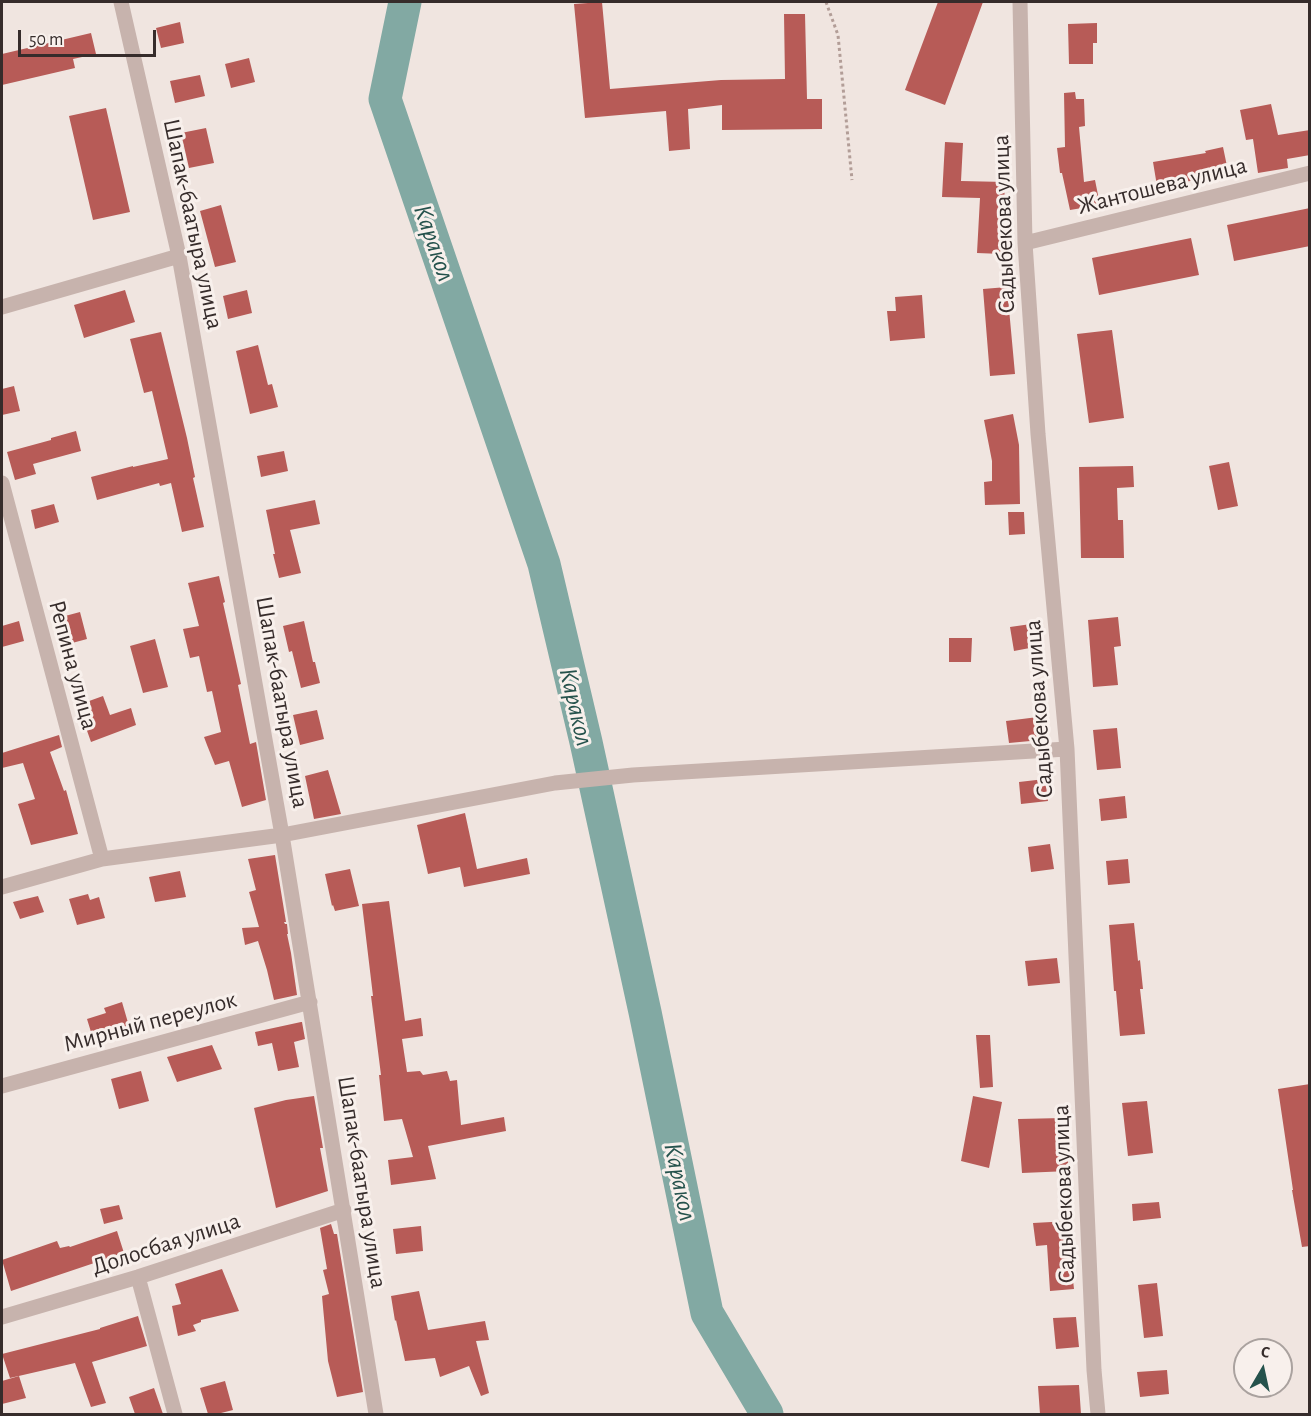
<!DOCTYPE html>
<html>
<head>
<meta charset="utf-8">
<style>
  body { margin:0 }
  #map { position:relative; width:1311px; height:1416px; overflow:hidden; background:#f0e5e0; font-family:"Alegreya Sans",sans-serif }
  canvas { display:block }
  .frame { position:absolute; inset:0; border:3px solid #362c2b; pointer-events:none }
  .north { position:absolute; left:1233px; top:1338px; width:60px; height:60px; box-sizing:border-box; background:#f8f0ec; border:2px solid #aaa29f; border-radius:50%; rotate:9deg; font-size:16px; font-weight:700; line-height:24px; text-align:center; color:#362c2b }
  .north::after { content:''; display:block; margin:auto; width:21px; height:27px; background:#25524c; clip-path:polygon(50% 0,100% 100%,50% 72%,0 100%) }
  .scale { position:absolute; left:18px; top:30px; width:138px; height:27px; box-sizing:border-box; border:3px solid #362c2b; border-top:0; padding-left:8px; font-size:18px; line-height:21px; white-space:nowrap; color:#362c2b; -webkit-text-stroke:4px #f8f0ec; paint-order:stroke }
</style>
</head>
<body>
<div id="map">
<canvas width="1311" height="1416"></canvas>
<div class="frame"></div>
<div class="north">С</div>
<div class="scale">50 m</div>
</div>
<script>
const ctx = document.querySelector('canvas').getContext('2d');
ctx.lineJoin = 'round';
const shape = rows => new Path2D(rows.map(r => 'M' + r).join(''));
function strokePath(path, color, width, dash) { ctx.strokeStyle = color; ctx.lineWidth = width; ctx.lineCap = dash ? 'butt' : 'round'; ctx.setLineDash(dash || []); ctx.stroke(path); }
function fillPath(path, color) { ctx.fillStyle = color; ctx.fill(path, 'evenodd'); }
function label(font, color, halo, rows, align = 'center') {
  ctx.font = font + ' "Alegreya Sans",sans-serif'; ctx.lineWidth = 6; ctx.setLineDash([]); ctx.textBaseline = 'middle'; ctx.strokeStyle = halo; ctx.fillStyle = color; for (const [text, x, y, turn = 0] of rows) {
    ctx.save(); ctx.translate(x, y); ctx.rotate((+turn || 0) * Math.PI / 180); ctx.textAlign = isNaN(turn) ? turn : align; if (halo) ctx.strokeText(text, 0, 0); ctx.fillText(text, 0, 0); ctx.restore();
  }
}
strokePath(shape([
  [405,2,385,99,544,564,586,742,645,1012,707,1313,767,1414]
]), '#82a9a3', 33);
fillPath(shape([
  [602,2,610,89,721,80,785,79,784,14,805,14,807,99,822,99,822,129,722,130,722,105,688,109,690,149,669,151,666,111,585,118,574,4],
  [938,2,983,2,945,105,905,90],
  [180,22,184,43,161,48,156,28],
  [1097,23,1097,43,1093,43,1093,64,1069,64,1068,24],
  [91,33,96,54,73,59,75,68,2,85,2,54],
  [249,58,255,82,231,88,225,64],
  [200,75,205,96,175,103,170,81],
  [1075,92,1076,99,1084,99,1085,126,1079,127,1084,182,1095,180,1100,205,1070,210,1062,173,1060,173,1057,148,1065,147,1064,93],
  [1271,104,1278,135,1310,130,1310,155,1287,159,1288,168,1258,173,1253,139,1246,140,1240,110],
  [106,108,130,212,93,220,69,116],
  [206,128,214,163,189,168,181,133],
  [945,142,963,143,961,181,1005,182,1002,254,977,253,980,198,942,197],
  [1223,147,1228,171,1197,177,1197,180,1157,186,1153,162,1206,153,1205,151],
  [221,205,236,262,215,267,200,211],
  [1310,208,1310,246,1234,261,1227,225],
  [1191,238,1199,275,1099,295,1092,258],
  [1007,287,1015,374,990,376,983,289],
  [125,290,135,322,84,338,74,305],
  [247,290,252,313,228,319,223,296],
  [922,295,925,338,890,341,887,311,896,311,895,297],
  [1112,330,1124,418,1089,423,1077,334],
  [161,332,187,438,195,477,193,478,204,527,182,532,171,483,160,486,159,483,97,500,91,477,133,466,133,467,168,459,152,391,144,393,130,339],
  [258,345,268,385,272,384,278,407,250,414,236,351],
  [14,386,20,411,2,415,2,389],
  [1013,414,1019,445,1020,504,985,505,984,482,992,481,992,461,984,420],
  [76,431,81,451,33,464,36,474,15,480,7,452,51,440,51,438],
  [284,451,288,471,261,477,257,456],
  [1229,462,1238,506,1218,510,1209,466],
  [1133,466,1134,487,1117,488,1118,520,1123,520,1124,558,1081,558,1079,467],
  [315,500,320,524,290,530,301,573,279,578,273,554,275,554,266,510],
  [54,504,59,522,35,529,31,510],
  [1008,512,1024,512,1025,534,1009,535],
  [219,576,225,602,223,603,241,684,238,685,250,744,256,742,266,800,242,807,229,761,215,765,207,745,204,737,221,732,212,691,207,692,199,656,190,658,183,629,199,626,188,583],
  [80,612,87,639,61,646,54,619],
  [1118,617,1121,646,1114,647,1118,685,1093,687,1088,620],
  [19,621,24,641,2,647,2,626],
  [304,621,313,662,315,662,320,683,301,688,292,651,289,652,283,626],
  [1031,624,1035,647,1014,651,1010,627],
  [949,638,972,638,971,662,949,662],
  [155,639,168,687,143,693,130,646],
  [103,696,110,715,131,708,136,725,91,742,78,705],
  [317,710,324,739,300,745,293,715],
  [1038,717,1041,740,1009,743,1006,721],
  [1117,728,1121,768,1097,770,1093,730],
  [59,735,62,747,50,752,64,791,66,790,78,834,31,845,18,804,35,799,23,763,2,768,2,753],
  [328,770,341,814,314,819,305,776],
  [1045,779,1048,801,1021,804,1019,782],
  [1125,796,1127,818,1101,821,1099,799],
  [465,813,477,869,527,858,530,874,464,887,460,867,428,874,417,825],
  [1050,844,1054,869,1031,872,1028,847],
  [275,855,286,922,284,922,285,924,287,924,288,934,287,934,291,953,297,995,274,1000,267,970,258,941,245,945,242,928,259,927,249,892,256,890,248,859],
  [1128,859,1130,883,1108,885,1106,861],
  [350,869,359,906,335,911,333,905,332,906,325,874],
  [180,871,186,897,155,902,149,877],
  [88,894,90,900,99,897,105,918,77,925,69,899],
  [38,896,44,912,20,919,13,902],
  [389,901,405,1021,421,1018,423,1036,402,1039,407,1072,420,1071,423,1075,447,1071,450,1081,457,1080,461,1125,504,1117,506,1131,428,1146,436,1179,391,1185,388,1160,413,1157,402,1119,384,1121,379,1075,381,1075,371,996,373,996,362,904],
  [1134,923,1138,961,1140,960,1143,989,1140,989,1145,1034,1120,1036,1116,991,1114,991,1109,925],
  [1057,958,1060,983,1028,986,1025,961],
  [122,1002,131,1033,95,1045,87,1019,106,1013,104,1008],
  [301,1022,302,1022,305,1039,294,1042,299,1067,278,1071,272,1043,258,1046,255,1032],
  [976,1035,990,1035,993,1087,980,1088],
  [212,1045,222,1069,177,1082,167,1057],
  [141,1071,149,1101,119,1109,111,1079],
  [1310,1084,1310,1246,1302,1247,1292,1190,1293,1190,1278,1089],
  [314,1096,323,1148,320,1148,328,1191,276,1208,254,1108,286,1100],
  [973,1096,1002,1102,989,1168,961,1161],
  [1147,1101,1153,1153,1128,1156,1122,1103],
  [1063,1118,1069,1171,1022,1173,1018,1119],
  [1159,1202,1161,1218,1133,1221,1132,1204],
  [119,1205,123,1219,104,1224,100,1209],
  [1070,1221,1073,1244,1069,1244,1074,1289,1050,1291,1047,1245,1036,1246,1033,1223],
  [331,1224,334,1234,337,1234,363,1392,337,1397,328,1361,322,1296,329,1294,323,1270,327,1269,320,1228],
  [421,1226,423,1251,396,1254,393,1229],
  [117,1231,124,1253,11,1291,2,1260,57,1241,60,1248,69,1246,70,1247],
  [222,1269,239,1311,201,1320,201,1322,193,1325,196,1331,178,1336,172,1306,181,1304,175,1284],
  [1157,1283,1163,1336,1144,1338,1138,1285],
  [419,1291,428,1330,485,1321,489,1340,476,1341,489,1393,481,1396,469,1366,440,1377,435,1358,405,1361,396,1320,395,1321,391,1296],
  [138,1316,147,1346,92,1362,106,1403,91,1407,75,1363,10,1378,2,1354,100,1329,100,1328],
  [1076,1317,1079,1347,1056,1349,1053,1318],
  [1167,1370,1169,1394,1140,1397,1137,1372],
  [19,1376,26,1398,2,1404,2,1381],
  [225,1381,233,1410,217,1414,208,1414,200,1388],
  [1079,1385,1081,1414,1040,1414,1038,1386],
  [154,1388,163,1414,135,1414,129,1397]
]), '#b75b57');
strokePath(shape([
  [826,2,838,35,852,180]
]), '#b29d97', 3, [3, 3]);
strokePath(shape([
  [121,2,179,256,282,835,376,1414],
  [1020,2,1025,243,1038,434,1067,749,1094,1370,1098,1414],
  [1025,243,1310,173],
  [2,307,179,256],
  [2,483,102,859],
  [2,887,102,859,282,835,555,783,633,775,1067,749],
  [2,1086,310,1002],
  [138,1277,175,1414],
  [2,1317,138,1277,344,1210]
]), '#c7b3ad', 15);
label('24px', '#362c2b', '#f8f0ec', [
  ["Жантошева улица",1162,186,-14],
  ["Шапак-баатыра улица",193,224,78],
  ["Садыбекова улица",1004,224,-92],
  ["Репина улица",73,665,75],
  ["Шапак-баатыра улица",282,702,80],
  ["Садыбекова улица",1039,709,-94],
  ["Мирный переулок",150,1022,-15],
  ["Шапак-баатыра улица",362,1182,81],
  ["Садыбекова улица",1064,1194,-92],
  ["Долосбая улица",166,1244,-18]
]);
label('italic 26px', '#25524c', '#f8f0ec', [
  ["Каракол",434,243,71],
  ["Каракол",576,707,77],
  ["Каракол",680,1182,78]
]);
</script>
</body>
</html>
